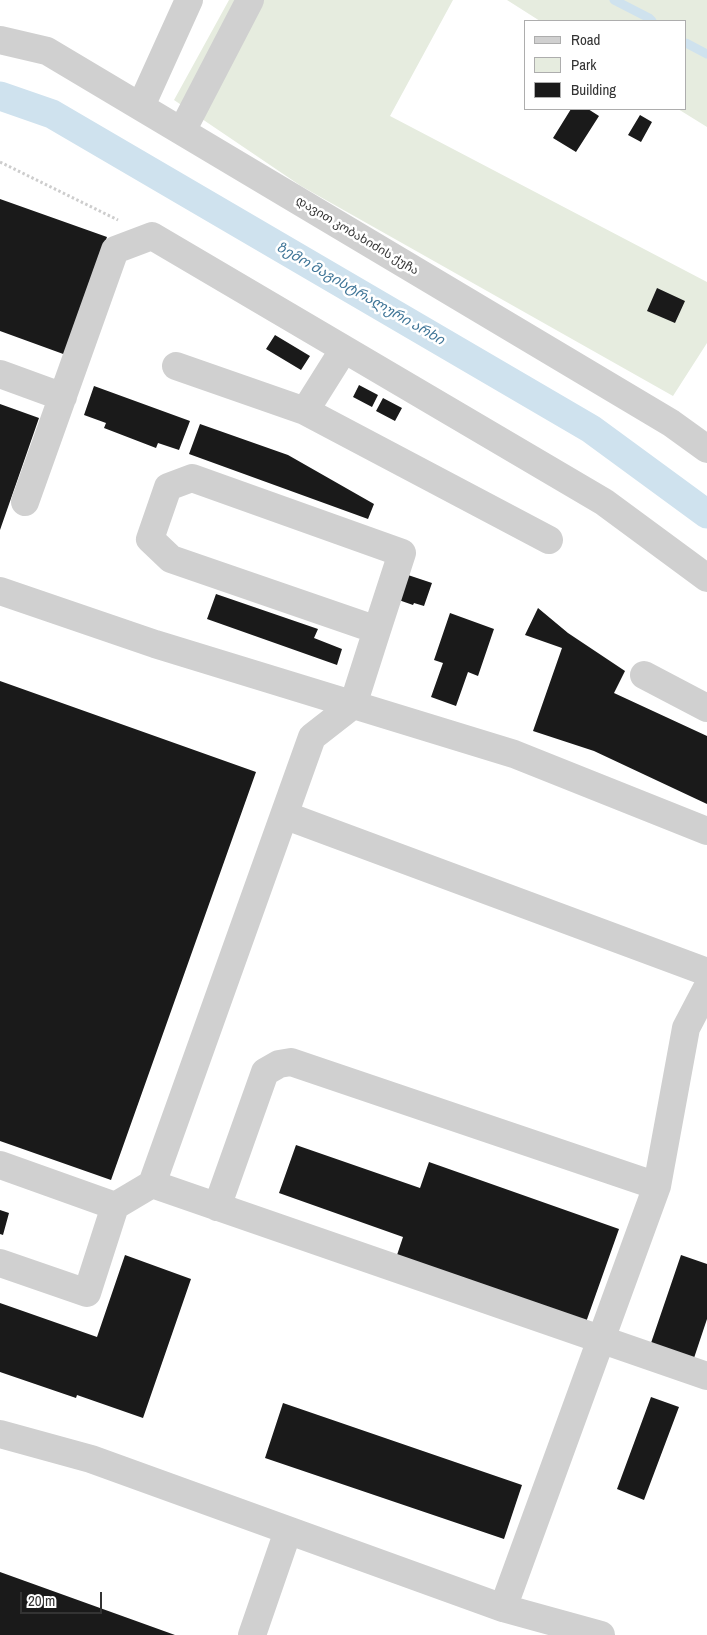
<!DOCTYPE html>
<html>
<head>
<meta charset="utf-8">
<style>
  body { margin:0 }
  #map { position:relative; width:707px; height:1635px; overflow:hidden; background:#fff; font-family:"Archivo Narrow",sans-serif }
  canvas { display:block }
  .legend { position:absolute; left:524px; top:20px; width:162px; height:90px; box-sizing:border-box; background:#fff; border:1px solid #adadad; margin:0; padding:6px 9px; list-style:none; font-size:15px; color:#333 }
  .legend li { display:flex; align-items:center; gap:10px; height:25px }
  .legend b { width:25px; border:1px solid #adadad }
  .scale { position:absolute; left:20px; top:1592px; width:82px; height:22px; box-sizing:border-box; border:2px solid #333; border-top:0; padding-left:6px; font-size:15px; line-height:18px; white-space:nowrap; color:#333; -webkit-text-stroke:4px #fff; paint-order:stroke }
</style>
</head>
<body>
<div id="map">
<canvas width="707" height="1635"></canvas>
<ul class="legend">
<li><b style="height:6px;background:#d0d0d0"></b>Road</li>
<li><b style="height:14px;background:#e6ecdf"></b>Park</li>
<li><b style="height:14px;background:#1a1a1a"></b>Building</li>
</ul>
<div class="scale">20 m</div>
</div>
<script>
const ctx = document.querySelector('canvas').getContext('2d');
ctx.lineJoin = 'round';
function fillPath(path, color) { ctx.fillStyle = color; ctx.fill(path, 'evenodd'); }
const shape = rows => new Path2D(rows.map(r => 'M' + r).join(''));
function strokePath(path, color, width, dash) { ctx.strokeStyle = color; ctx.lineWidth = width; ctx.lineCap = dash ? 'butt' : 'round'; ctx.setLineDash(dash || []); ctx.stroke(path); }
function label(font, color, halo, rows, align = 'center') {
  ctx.font = font + ' "Archivo Narrow","Noto Sans Georgian",sans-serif'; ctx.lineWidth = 5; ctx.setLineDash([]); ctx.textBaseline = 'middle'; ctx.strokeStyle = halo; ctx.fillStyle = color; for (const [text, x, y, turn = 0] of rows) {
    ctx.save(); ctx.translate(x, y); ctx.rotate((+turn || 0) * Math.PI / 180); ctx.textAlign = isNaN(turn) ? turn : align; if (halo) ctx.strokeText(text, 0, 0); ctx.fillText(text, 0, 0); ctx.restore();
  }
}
fillPath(shape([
  [229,0,453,0,390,116,707,282,707,343,673,396,301,186,174,100],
  [507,0,707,0,707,127,678,109,686,109,686,21,540,21]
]), '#e6ecdf');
strokePath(shape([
  [614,0,649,18,652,21],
  [686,43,707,54]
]), '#cfe2ee', 9);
strokePath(shape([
  [0,96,52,114,591,429,707,514]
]), '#cfe2ee', 29);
fillPath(shape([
  [571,109,588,109,599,116,576,152,553,138],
  [640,115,652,122,641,142,628,135],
  [0,199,107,237,66,355,0,331],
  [657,288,685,301,675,323,647,311],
  [275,335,310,356,301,370,266,349],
  [359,385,378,395,372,407,353,397],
  [94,386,190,421,179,450,158,443,156,448,104,428,106,423,84,415],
  [383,398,402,408,395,421,376,411],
  [0,404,39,418,0,530],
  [200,424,288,455,374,504,368,519,189,454],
  [402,573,432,583,424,606,414,603,413,605,393,598],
  [216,594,318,629,314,638,342,649,337,665,207,619],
  [538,608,568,633,625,671,614,693,707,736,707,804,594,751,533,731,562,648,525,635],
  [450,613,494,629,478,676,468,672,456,706,431,697,443,663,434,660],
  [0,681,256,772,111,1180,0,1141],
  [296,1145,420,1188,429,1162,619,1229,585,1325,396,1258,403,1237,279,1193],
  [0,1210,9,1213,3,1235,0,1234],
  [125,1255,191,1279,143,1418,77,1395,76,1398,0,1372,0,1303,97,1337],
  [681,1255,707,1264,707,1319,694,1358,651,1343],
  [651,1397,679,1407,644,1500,617,1489],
  [283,1403,522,1485,504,1539,265,1458],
  [0,1572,175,1635,0,1635]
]), '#1a1a1a');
strokePath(shape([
  [0,162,118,220]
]), '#cdcdcd', 3, [2.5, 2.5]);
strokePath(shape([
  [0,40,47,51,671,423,707,449],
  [141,106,189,0],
  [182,131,250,0],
  [176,366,305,411,549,540],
  [0,374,63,397],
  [305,411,344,349],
  [25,502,115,250,152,236,604,502,707,578],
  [0,591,155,644,514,754,707,831],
  [644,675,707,708],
  [284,815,707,972],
  [0,1165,115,1206],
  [152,1184,312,737,353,705,377,630,402,553,192,478,168,487,150,539,171,559,377,630],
  [217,1207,265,1072,279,1064,291,1062,657,1186],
  [0,1263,87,1293,115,1206,152,1184,707,1376],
  [0,1434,91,1459,503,1608,601,1635],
  [503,1608,657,1186,686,1028,707,988],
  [252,1635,288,1531]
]), '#d0d0d0', 28);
label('12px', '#333', '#fff', [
  ["დავით კობახიძის ქუჩა",357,236,31]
]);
label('italic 14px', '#3f7597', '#fff', [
  ["ზემო მაგისტრალური არხი",360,294,30]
]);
</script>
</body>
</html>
